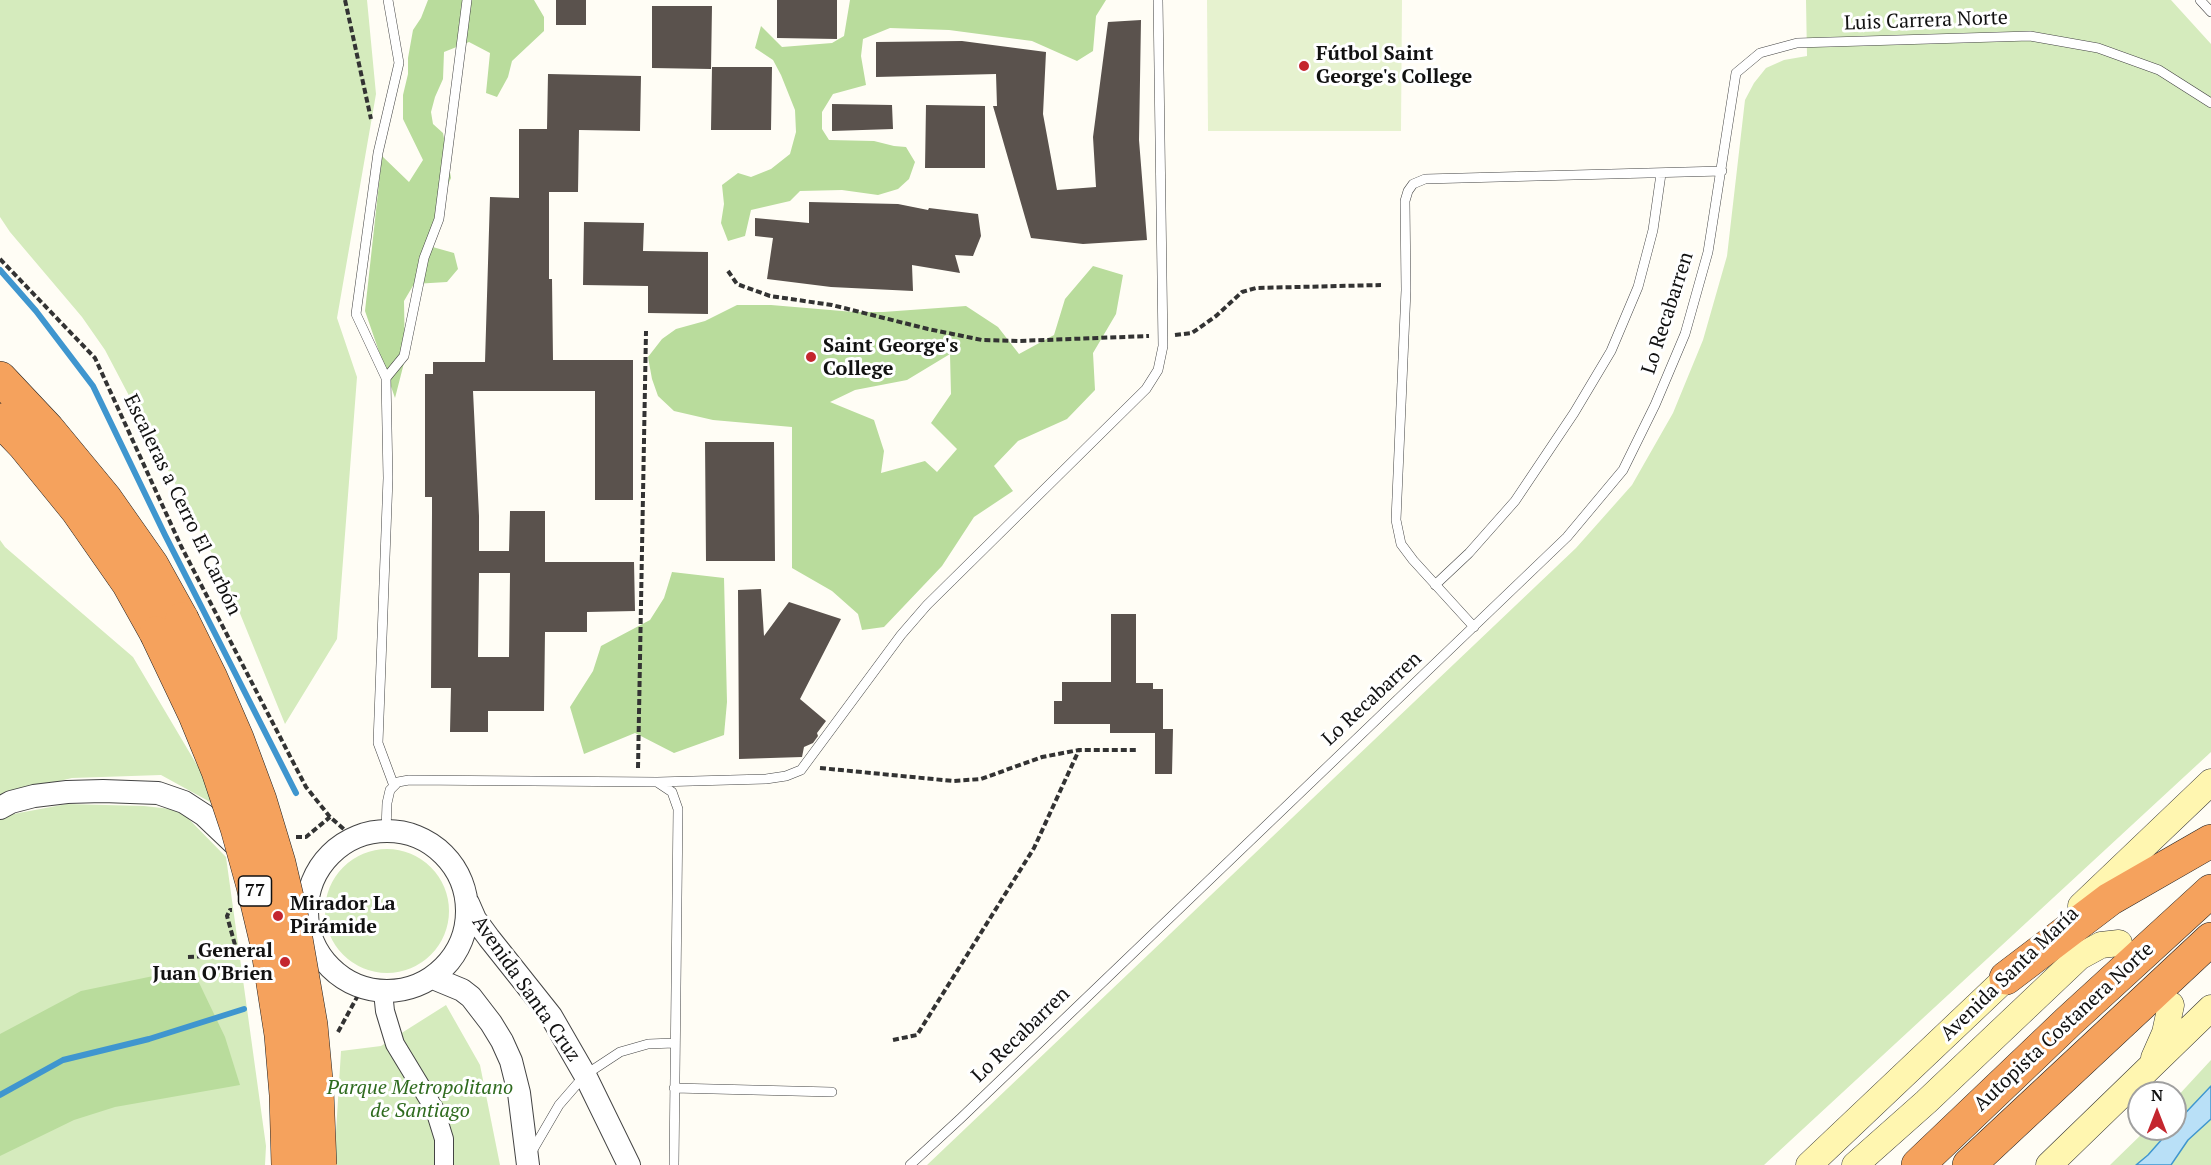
<!DOCTYPE html>
<html>
<head>
<meta charset="utf-8">
<style>
  body { margin:0 }
  #map { position:relative; width:2211px; height:1165px; overflow:hidden; background:#fffdf5; font-family:"PT Serif",serif }
  canvas { display:block }
  .north { position:absolute; left:2127px; top:1081px; width:60px; height:60px; box-sizing:border-box; background:#fff; border:2px solid #a0a0a0; border-radius:50%; rotate:0deg; font-size:16px; font-weight:700; line-height:24px; text-align:center; color:#111 }
  .north::after { content:''; display:block; margin:auto; width:21px; height:27px; background:#c4262e; clip-path:polygon(50% 0,100% 100%,50% 72%,0 100%) }
</style>
</head>
<body>
<div id="map">
<canvas width="2211" height="1165"></canvas>
<div class="north">N</div>
</div>
<script>
const ctx = document.querySelector('canvas').getContext('2d');
ctx.lineJoin = 'round';
function fillPath(path, color) { ctx.fillStyle = color; ctx.fill(path, 'evenodd'); }
const shape = rows => new Path2D(rows.map(r => 'M' + r).join(''));
function strokePath(path, color, width, dash) { ctx.strokeStyle = color; ctx.lineWidth = width; ctx.lineCap = dash ? 'butt' : 'round'; ctx.setLineDash(dash || []); ctx.stroke(path); }
function label(font, color, halo, rows, align = 'center') {
  ctx.font = font + ' "PT Serif",serif'; ctx.lineWidth = 6; ctx.setLineDash([]); ctx.textBaseline = 'middle'; ctx.strokeStyle = halo; ctx.fillStyle = color; for (const [text, x, y, turn = 0] of rows) {
    ctx.save(); ctx.translate(x, y); ctx.rotate((+turn || 0) * Math.PI / 180); ctx.textAlign = isNaN(turn) ? turn : align; if (halo) ctx.strokeText(text, 0, 0); ctx.fillText(text, 0, 0); ctx.restore();
  }
}
fillPath(shape([
  [0,0,367,0,376,94,337,318,357,377,337,639,285,724,228,584,105,350,82,317,10,232,0,217],
  [1806,0,2171,0,2211,44,2211,752,1764,1165,927,1165,1576,548,1632,485,1673,413,1703,340,1727,256,1745,100,1754,83,1766,68,1784,60,1807,56],
  [0,540,5,547,133,657,223,809,161,775,72,778,26,789,0,800],
  [67,804,144,806,180,810,226,857,266,1146,265,1165,0,1165,0,820,8,815],
  '325 911a62 62 0 1 1 124 0a62 62 0 1 1-124 0Z',
  [446,1005,480,1065,500,1165,334,1165,341,1051,381,1046],
  [2211,1060,2211,1165,2110,1165,2147,1129,2175,1129,2175,1099]
]), '#d5ebbd');
fillPath(shape([
  [428,0,534,0,544,17,544,31,512,61,508,77,497,97,486,93,490,53,469,42,444,52,443,79,435,97,431,112,433,124,443,133,451,178,441,200,429,246,454,253,458,269,447,282,414,284,404,301,405,359,395,398,365,311,382,156,409,182,423,160,403,119,403,95,408,74,408,58,413,30,421,18],
  [850,0,1106,0,1096,16,1093,51,1077,61,1032,41,949,30,890,28,863,39,861,56,866,85,833,94,822,112,822,129,829,140,874,141,894,146,906,147,915,162,909,179,898,189,878,195,842,190,800,191,790,201,751,210,745,236,728,241,721,223,724,204,722,185,738,173,751,177,771,169,790,154,796,132,795,110,781,75,773,60,755,48,761,26,782,47,832,43,844,36],
  [1093,266,1123,275,1116,314,1093,353,1095,390,1067,419,1018,441,994,466,1013,491,974,517,942,566,884,627,862,630,858,614,832,591,792,568,792,427,713,420,674,411,658,396,652,379,648,357,662,339,676,329,705,321,737,305,771,305,854,312,883,312,966,306,998,327,1019,354,1054,335,1065,299],
  [950,354,951,394,931,423,957,449,937,472,925,461,881,473,884,451,874,420,830,402,855,390,907,380],
  [672,572,724,578,727,702,724,735,674,753,635,733,584,754,570,707,593,671,601,646,650,620,664,598],
  [192,968,225,1037,240,1085,115,1107,74,1120,0,1156,0,1034,81,991]
]), '#b9dc9c');
fillPath(shape([
  [1207,0,1402,0,1401,131,1208,131]
]), '#e6f2cf');
const water = shape([
  [2211,1086,2211,1119,2188,1140,2171,1165,2136,1165,2148,1155,2171,1129,2175,1129,2175,1124,2211,1086]
]);
fillPath(water, '#b9e0f7');
strokePath(water, '#3f96cf', 1.5);
strokePath(shape([
  [0,270,36,311,93,386,165,535,296,793],
  [0,1095,63,1060,149,1039,244,1009]
]), '#3f96cf', 6);
fillPath(shape([
  [556,0,586,0,586,25,556,25],
  [777,0,837,0,837,39,777,38],
  [652,6,712,6,711,69,652,68],
  [1141,20,1139,140,1147,240,1083,244,1031,238,993,106,997,106,996,74,876,77,876,42,962,41,1046,52,1043,114,1057,190,1096,187,1093,137,1108,22],
  [712,67,772,67,771,130,711,130],
  [548,74,641,76,640,131,579,130,578,192,549,192,549,279,552,279,553,360,633,360,633,500,595,500,595,391,473,391,479,516,479,551,509,551,510,511,545,511,545,562,634,562,635,611,587,612,587,632,545,632,544,711,488,711,488,732,450,732,451,688,431,688,432,513,432,497,425,497,425,374,433,374,433,362,485,362,490,197,519,198,519,129,547,129],
  [479,573,510,573,509,657,478,657],
  [832,104,892,105,893,129,832,131],
  [926,105,985,106,985,168,925,168],
  [809,202,898,204,928,210,929,208,978,214,981,236,973,256,955,255,960,273,912,265,913,291,831,287,767,279,773,238,755,236,755,218,809,223],
  [584,222,644,223,643,251,708,252,708,314,648,313,648,286,583,285],
  [705,442,774,442,775,561,706,561],
  [761,589,764,636,789,602,841,619,800,699,826,721,817,733,818,736,813,743,804,747,802,757,739,759,738,590],
  [1111,614,1136,614,1136,683,1153,683,1153,689,1163,689,1163,729,1173,729,1172,774,1155,774,1155,733,1110,733,1110,724,1054,724,1054,701,1062,701,1062,682,1111,682]
]), '#5a524d');
const service = shape([
  [388,0,399,63,378,153,356,314,386,378,388,478,378,743,394,786],
  [2200,0,2211,12],
  [386,378,404,356,424,258,439,219,467,0],
  [1435,585,1469,553,1515,501,1574,413,1611,351,1638,287,1653,230,1661,174],
  [1474,627,1413,560,1401,544,1396,520,1406,290,1405,201,1408,191,1413,184,1425,179,1722,171],
  [657,782,766,779,786,776,801,770,901,635,927,605,1146,389,1158,370,1163,346,1158,0],
  [386,831,387,803,390,790,398,782,409,780,657,782,672,792,678,809,674,1165],
  [674,1088,832,1092],
  [531,1153,559,1105,585,1075,620,1052,648,1044,674,1043],
  [910,1165,961,1118,1567,537,1623,470,1655,405,1685,334,1708,252,1736,73,1760,53,1797,43,2030,36,2098,48,2159,70,2211,103]
]);
const minor = shape([
  [383,992,385,1011,395,1044,435,1110,444,1139,444,1165]
]);
const tertiary = shape([
  [0,808,11,802,34,796,67,792,103,791,158,793,184,802,204,815,243,852],
  '307 911a80 80 0 1 1 160 0a80 80 0 1 1-160 0Z',
  [468,903,475,919,489,938,551,1016,585,1075,629,1165],
  [433,978,462,990,471,997,491,1023,502,1041,511,1061,519,1093,528,1165]
]);
const secondary = shape([
  [2081,906,2211,782],
  [2154,1058,2165,1033,2171,1005],
  [1809,1165,2020,965],
  [1855,1165,1926,1102,2079,957,2101,945,2119,943],
  [2049,1165,2211,1008]
]);
const motorway = shape([
  [0,378,48,429,105,498,152,565,182,619],
  [0,420,24,445,77,510,128,583,156,633],
  [2006,978,2110,899,2211,841],
  [1918,1165,2069,1021,2211,891],
  [1969,1165,2211,939]
]);
strokePath(service, '#444', 10);
strokePath(minor, '#444', 20);
strokePath(tertiary, '#444', 24);
strokePath(secondary, '#333', 27);
strokePath(motorway, '#222', 34);
strokePath(shape([
  [345,0,371,119],
  [0,259,95,358,181,546,306,787,330,817,354,838],
  [728,271,737,284,770,296,832,305,928,329,982,340,1019,341,1149,336],
  [1175,335,1192,333,1216,316,1242,292,1256,288,1381,285],
  [638,768,646,331],
  [820,768,953,781,981,779,1042,757,1079,750,1138,750],
  [296,837,306,837,330,817],
  [188,957,231,955,235,945,227,916,230,910,232,910],
  [338,1032,362,988],
  [893,1040,917,1035,1034,848,1079,750]
]), '#333', 4, [6, 3]);
strokePath(service, '#fff', 9);
strokePath(minor, '#fff', 18);
strokePath(tertiary, '#fff', 22);
strokePath(secondary, '#fff6b0', 26);
strokePath(motorway, '#f5a25d', 33);
const motorwayBridge = shape([
  [182,619,211,678,237,738,260,800,279,863,294,927,311,1025,317,1090,320,1165],
  [156,633,195,715,218,771,237,828,253,886,267,945,281,1035,286,1095,288,1165]
]);
strokePath(motorwayBridge, '#222', 34, []);
strokePath(motorwayBridge, '#f5a25d', 33);
for (const [x, y, r, color] of [
  [1304,66,6,"#c4262e"],
  [811,357,6,"#c4262e"],
  [278,916,6,"#c4262e"],
  [285,962,6,"#c4262e"]
]) { const dot = new Path2D(); dot.arc(x, y, r, 0, 2 * Math.PI); ctx.fillStyle = color; ctx.fill(dot); strokePath(dot, '#fff', 2); }
for (const [x, y, w] of [
  [255,891,33]
]) { const box = new Path2D(); box.roundRect(x - w / 2, y - 15, w, 30, 4.5); ctx.fillStyle = '#fff'; ctx.fill(box); strokePath(box, '#111', 1.5); }
label('bold 18px', '#111', null, [
  ["77",255,891]
]);
label('20px', '#111', '#fff', [
  ["Luis Carrera Norte",1926,21,-2],
  ["Lo Recabarren",1668,313,-72],
  ["Escaleras a Cerro El Carbón",182,505,64],
  ["Lo Recabarren",1372,699,-43],
  ["Avenida Santa María",2010,974,-44],
  ["Avenida Santa Cruz",526,989,55],
  ["Autopista Costanera Norte",2064,1027,-43],
  ["Lo Recabarren",1021,1035,-44]
]);
label('bold 20px', '#111', '#fff', [
  ["Fútbol Saint",1316,54],
  ["George's College",1316,77],
  ["Saint George's",823,346],
  ["College",823,369],
  ["Mirador La",290,904],
  ["Pirámide",290,927],
  ["General",273,951,"right"],
  ["Juan O'Brien",273,974,"right"]
], 'left');
label('italic 20px', '#2f6b1f', '#fff', [
  ["Parque Metropolitano",420,1088],
  ["de Santiago",420,1111]
]);
</script>
</body>
</html>
